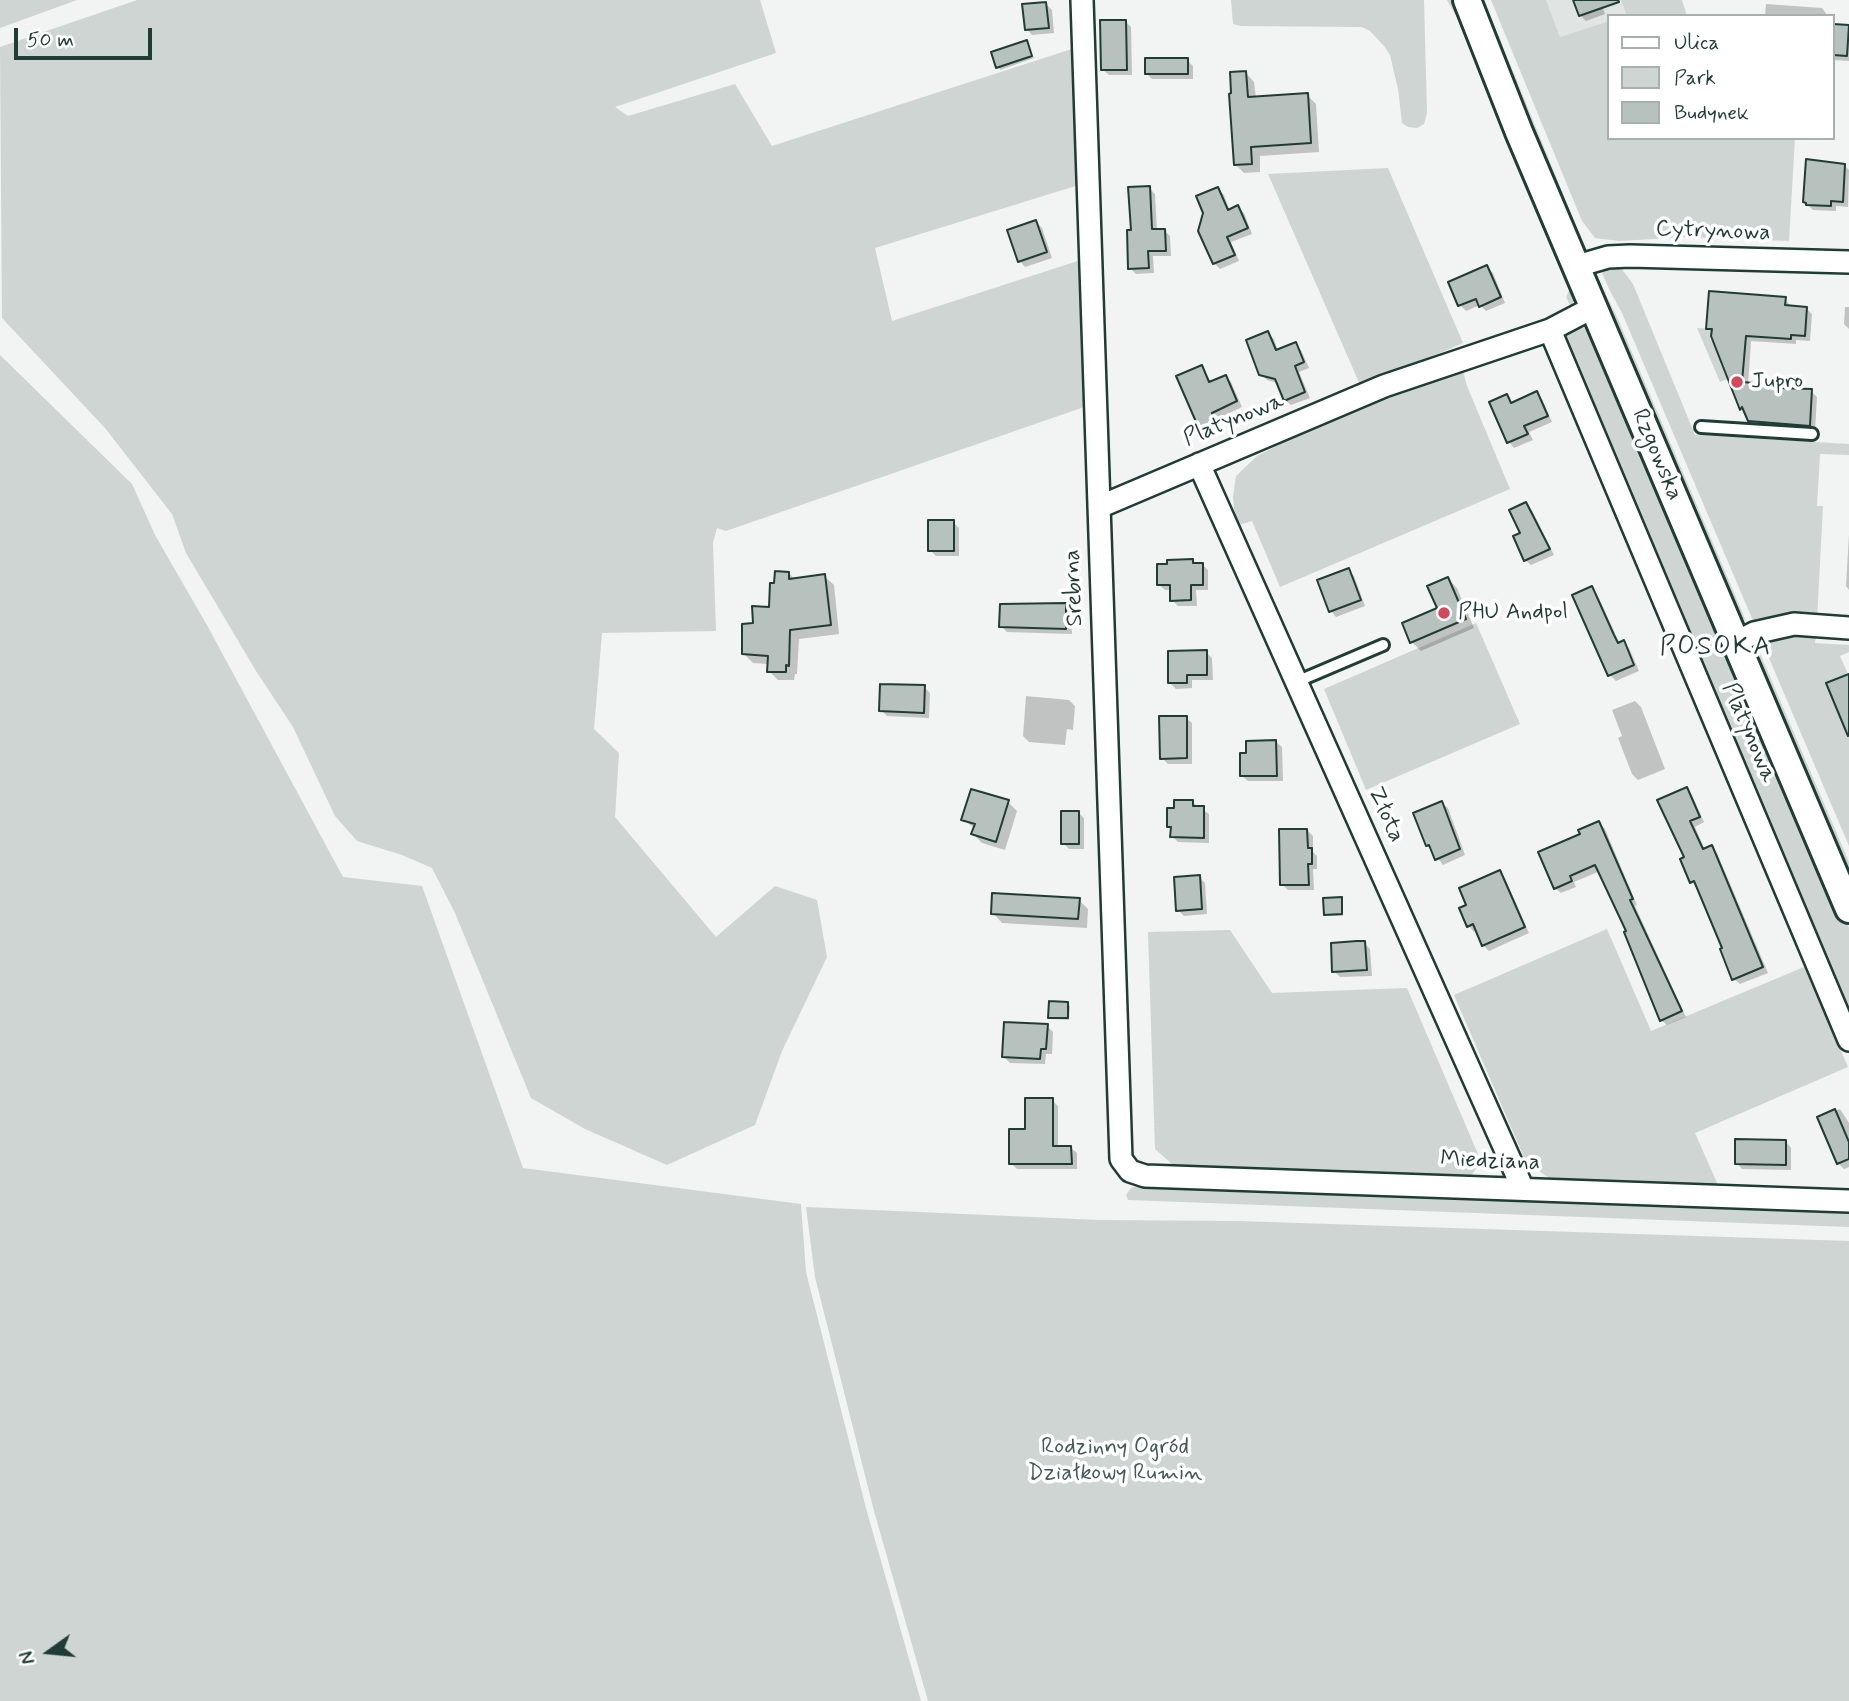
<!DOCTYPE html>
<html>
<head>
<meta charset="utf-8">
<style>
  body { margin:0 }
  #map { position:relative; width:1849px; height:1701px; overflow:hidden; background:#f2f3f3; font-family:Mynerve,sans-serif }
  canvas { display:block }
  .legend { position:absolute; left:1607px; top:14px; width:228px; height:126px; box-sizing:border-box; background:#fff; border:2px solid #a5b1ae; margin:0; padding:9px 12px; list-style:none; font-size:21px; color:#1f3d34 }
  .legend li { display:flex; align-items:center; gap:14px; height:35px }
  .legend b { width:35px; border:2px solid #a5b1ae }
  .north { position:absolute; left:14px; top:1617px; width:70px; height:70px; -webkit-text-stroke:5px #fff; paint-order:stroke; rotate:255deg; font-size:19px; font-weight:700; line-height:28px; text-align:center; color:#1f3d34 }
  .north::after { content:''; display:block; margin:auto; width:24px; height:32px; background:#1f3d34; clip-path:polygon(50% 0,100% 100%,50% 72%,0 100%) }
  .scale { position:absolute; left:14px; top:28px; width:138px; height:32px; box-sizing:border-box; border:4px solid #1f3d34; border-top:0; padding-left:9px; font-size:21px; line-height:24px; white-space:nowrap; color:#1f3d34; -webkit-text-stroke:5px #fff; paint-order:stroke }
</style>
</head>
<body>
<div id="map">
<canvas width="1849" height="1701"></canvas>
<ul class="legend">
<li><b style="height:9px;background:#fff"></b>Ulica</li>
<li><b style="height:19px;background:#ced5d3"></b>Park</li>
<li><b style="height:19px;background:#b7c1bd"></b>Budynek</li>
</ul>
<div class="north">N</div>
<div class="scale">50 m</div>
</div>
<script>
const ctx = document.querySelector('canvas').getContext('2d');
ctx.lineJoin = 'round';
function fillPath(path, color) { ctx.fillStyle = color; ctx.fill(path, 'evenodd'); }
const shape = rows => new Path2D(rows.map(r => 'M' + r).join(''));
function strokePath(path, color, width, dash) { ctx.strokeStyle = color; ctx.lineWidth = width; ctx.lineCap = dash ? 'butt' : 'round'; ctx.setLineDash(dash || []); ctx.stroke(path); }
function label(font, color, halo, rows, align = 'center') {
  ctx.font = font + ' Mynerve,sans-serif'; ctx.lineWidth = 7; ctx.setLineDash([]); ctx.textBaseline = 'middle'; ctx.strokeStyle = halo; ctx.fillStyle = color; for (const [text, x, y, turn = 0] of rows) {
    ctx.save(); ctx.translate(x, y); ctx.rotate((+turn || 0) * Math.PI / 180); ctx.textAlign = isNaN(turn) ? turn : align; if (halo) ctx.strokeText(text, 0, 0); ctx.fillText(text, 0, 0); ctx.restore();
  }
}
fillPath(shape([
  [1546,0,1621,0,1626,15,1609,16,1609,21,1560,37]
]), '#e0e4e3');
fillPath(shape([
  [0,0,77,0,0,28],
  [137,0,760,0,776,53,615,107,628,116,735,84,772,146,1078,47,1082,184,875,248,892,321,1084,259,1090,405,726,531,717,528,713,543,716,631,602,633,594,729,619,753,615,817,716,937,775,886,817,900,827,957,782,1051,755,1125,667,1165,585,1129,531,1098,455,913,432,868,402,855,357,841,335,816,293,727,256,671,186,553,172,514,105,428,2,318,0,47],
  [1231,0,1424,0,1427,113,1424,124,1417,128,1408,127,1402,123,1398,89,1390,55,1384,46,1370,31,1362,27,1241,26,1233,24],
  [1447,0,1458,0,1577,292,1571,307,1566,297,1570,289,1505,136,1459,21],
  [1479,0,1484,0,1583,243,1581,243,1576,234,1555,187],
  [1491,0,1546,0,1560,37,1609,21,1609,138,1795,138,1789,241,1688,237,1619,241,1595,238,1582,221],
  [1621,0,1682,0,1687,16,1623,16,1626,14],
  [1388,168,1463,343,1361,387,1268,174],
  [1613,266,1621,268,1633,284,1695,435,1849,444,1849,455,1820,454,1817,506,1823,506,1817,620,1754,623,1622,313,1610,291,1602,273,1608,267],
  [1599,281,1617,317,1746,621,1737,614,1599,287],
  [1573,328,1584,328,1594,334,1849,928,1849,1024,1561,350,1564,332],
  [1697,328,1712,329,1710,340,1714,340,1728,379,1720,382],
  [0,355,132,484,155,535,208,627,343,877,422,886,523,1168,801,1204,806,1272,867,1512,921,1701,0,1701],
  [1461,364,1467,386,1510,489,1280,587,1252,521,1239,525,1235,517,1233,497,1236,476,1257,456,1315,426],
  [1476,623,1520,724,1366,790,1324,689],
  [1778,635,1816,637,1815,643,1849,645,1849,652,1840,656,1848,674,1827,683,1849,731,1849,846,1763,644],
  [1759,651,1849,862,1849,878,1761,670],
  [1607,929,1651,1031,1804,967,1848,1067,1695,1133,1718,1185,1552,1180,1526,1162,1454,995],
  [1230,930,1272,993,1407,988,1481,1161,1469,1179,1179,1170,1155,1149,1148,932],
  [1144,1184,1849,1207,1849,1227,1128,1200,1126,1195,1131,1188],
  [806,1207,1099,1220,1238,1221,1849,1241,1849,1701,928,1701,874,1511,815,1277]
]), '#ced5d3');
fillPath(shape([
  [1575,0,1602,0,1600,1,1605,14,1586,21,1580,15],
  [1046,4,1052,10,1054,33,1032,35,1027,29],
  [1766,4,1822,8,1828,16,1765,16],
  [1126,22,1131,27,1132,75,1109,75,1103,70],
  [1833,26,1849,28,1849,61,1833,60],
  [1026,42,1034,58,1000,70,993,53],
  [1187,60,1193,66,1193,79,1152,79,1146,73],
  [1245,72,1254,82,1256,98,1307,95,1316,104,1319,152,1260,156,1260,172,1244,173,1235,164],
  [1845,166,1849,170,1848,207,1836,206,1836,211,1813,210,1805,202],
  [1149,188,1155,194,1157,231,1165,231,1170,236,1171,256,1153,256,1154,273,1136,274,1130,268,1132,232],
  [1218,189,1224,195,1230,211,1238,208,1244,213,1252,234,1231,242,1239,261,1220,269,1214,263,1200,231],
  [1036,222,1042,228,1052,258,1025,267,1020,261],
  [1487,267,1493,273,1505,303,1486,311,1480,305,1466,311,1460,305,1450,283],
  [1785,299,1791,307,1806,308,1812,314,1810,341,1796,340,1796,344,1751,341,1748,385,1776,386,1780,390,1811,391,1817,397,1815,431,1756,426,1742,409,1713,333,1708,328],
  [1845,307,1849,307,1849,329,1844,324],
  [1268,333,1274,339,1278,351,1295,344,1301,350,1309,368,1299,372,1310,398,1291,405,1285,400,1278,383,1267,380,1261,374],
  [1201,367,1212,383,1225,377,1231,382,1242,407,1217,419,1221,429,1208,436,1202,430],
  [1537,393,1542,399,1552,422,1529,432,1533,440,1514,448,1509,442,1506,396,1513,404],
  [1526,504,1532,510,1554,555,1531,565,1525,560,1522,534],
  [953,522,959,528,959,556,936,556,930,550],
  [1849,534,1849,590,1846,586],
  [1192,561,1195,564,1202,564,1208,570,1208,590,1196,590,1197,606,1178,606,1172,600,1172,590,1165,590,1159,585,1169,566],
  [1348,570,1354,576,1365,606,1336,617,1331,611,1319,581],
  [789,573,795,580,824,576,834,585,839,634,799,639,797,674,795,674,794,680,778,680,769,671,769,664,753,663,744,654,755,625,771,609,776,585],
  [1448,579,1457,588,1474,628,1421,651,1412,642,1439,609],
  [1591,588,1597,594,1620,644,1623,642,1629,648,1639,671,1616,681,1610,675],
  [1065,605,1071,611,1072,634,1007,632,1001,626],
  [1206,652,1212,658,1213,680,1192,680,1192,688,1176,689,1170,683],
  [924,687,930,693,929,718,887,716,881,710],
  [1026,696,1069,700,1075,706,1073,730,1067,729,1065,745,1029,742,1023,736],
  [1635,701,1641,707,1665,769,1638,780,1632,774,1618,738,1622,736,1612,710],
  [1186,718,1192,723,1192,764,1168,764,1162,758],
  [1276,742,1282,747,1283,781,1248,781,1242,776],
  [1686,789,1692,795,1704,822,1695,827,1705,850,1711,847,1717,853,1768,973,1740,984,1734,979,1725,949,1698,887,1692,882,1687,858],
  [1008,802,1017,811,1005,850,982,843,973,834,975,829,963,819],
  [1192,802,1209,814,1209,843,1178,842,1172,836,1172,830,1169,826,1176,810],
  [1442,803,1448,808,1465,855,1443,865,1428,845],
  [1078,812,1084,818,1084,849,1069,849,1063,843],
  [1599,823,1605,829,1637,905,1635,906,1686,1017,1667,1025,1661,1020,1628,932,1600,871,1574,882,1576,887,1561,893,1555,888,1583,835],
  [1307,830,1313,836,1313,852,1317,856,1317,869,1313,869,1314,890,1288,890,1282,884],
  [1499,872,1505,878,1529,933,1489,951,1483,945,1477,930,1474,932,1469,926,1468,906],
  [1199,877,1205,883,1207,914,1184,916,1178,910],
  [1341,899,1343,901,1343,916,1328,916,1325,914],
  [1079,900,1088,909,1087,928,1002,923,993,913],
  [1364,943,1370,949,1372,976,1340,977,1334,971],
  [1067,1003,1070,1006,1069,1020,1052,1019,1050,1017],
  [1047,1026,1053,1032,1052,1054,1046,1054,1045,1064,1010,1063,1004,1057],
  [1052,1100,1058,1106,1058,1148,1071,1148,1077,1153,1077,1169,1017,1169,1011,1163,1027,1130],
  [1840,1109,1849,1123,1849,1167,1844,1169,1838,1163,1819,1118],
  [1786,1142,1791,1148,1791,1170,1742,1169,1737,1163]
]), '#0003');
const building = shape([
  [1573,0,1618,0,1619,2,1579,16,1573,0],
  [1046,2,1049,28,1025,30,1022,4,1046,2],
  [1100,20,1126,20,1127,70,1101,70,1100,20],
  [1833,24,1849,25,1847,56,1833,55,1833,24],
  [1027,40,1032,56,996,68,991,52,1027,40],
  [1145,58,1188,58,1188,74,1145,74,1145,58],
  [1246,71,1248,97,1308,93,1311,143,1251,147,1252,164,1234,165,1229,94,1231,93,1230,72,1246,71],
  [1806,159,1845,164,1843,202,1831,201,1831,206,1806,205,1806,203,1803,202,1806,159],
  [1150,186,1152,229,1165,229,1166,251,1148,251,1149,268,1128,269,1127,230,1131,230,1128,187,1150,186],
  [1218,187,1228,210,1238,205,1248,228,1227,237,1235,255,1213,264,1198,231,1203,213,1196,196,1218,187],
  [1036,220,1047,252,1018,262,1007,230,1036,220],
  [1487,265,1501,297,1479,307,1476,299,1458,306,1448,282,1487,265],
  [1709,291,1786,297,1785,305,1807,307,1805,336,1791,335,1791,339,1746,336,1742,382,1777,385,1777,388,1812,389,1810,426,1748,421,1742,407,1740,410,1711,336,1712,329,1706,329,1709,291],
  [1268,331,1276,350,1296,342,1304,362,1295,366,1305,392,1284,401,1275,379,1259,375,1246,340,1268,331],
  [1202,365,1209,382,1226,375,1237,401,1212,413,1217,423,1200,431,1176,376,1202,365],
  [1537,391,1548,416,1524,426,1528,434,1507,443,1489,402,1507,394,1511,403,1537,391],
  [1526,502,1550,549,1524,561,1513,536,1520,533,1509,510,1526,502],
  [928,520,954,520,954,551,928,551,928,520],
  [1193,559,1193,563,1203,563,1203,585,1191,585,1191,600,1170,601,1170,585,1157,585,1157,564,1167,564,1167,560,1193,559],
  [1349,568,1361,600,1329,612,1317,580,1349,568],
  [775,571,789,572,789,579,825,574,831,625,790,630,789,666,786,665,786,672,767,672,768,656,742,654,742,624,753,623,752,606,769,607,770,583,774,583,775,571],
  [1448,577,1466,619,1410,643,1402,623,1437,608,1427,586,1448,577],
  [1592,586,1614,635,1618,643,1624,640,1634,665,1608,676,1572,595,1592,586],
  [1066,603,1066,629,999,627,1000,604,1066,603],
  [1207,650,1207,675,1187,675,1187,683,1168,683,1168,651,1207,650],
  [1849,674,1849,735,1848,736,1826,683,1849,674],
  [880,684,925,685,924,713,879,711,880,684],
  [1159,716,1187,716,1187,758,1160,759,1159,716],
  [1276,740,1277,776,1240,776,1240,753,1246,753,1246,741,1276,740],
  [1687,787,1700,817,1690,821,1703,849,1712,845,1763,967,1732,980,1720,949,1722,948,1694,881,1690,883,1680,859,1684,857,1657,800,1687,787],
  [971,789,1009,800,996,842,971,834,975,824,961,820,971,789],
  [1174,800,1193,800,1193,806,1204,806,1204,838,1170,837,1171,827,1167,827,1167,808,1174,808,1174,800],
  [1442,801,1460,849,1435,860,1429,845,1426,846,1413,813,1442,801],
  [1061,811,1079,811,1079,844,1061,844,1061,811],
  [1599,821,1633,899,1630,900,1682,1011,1660,1021,1624,932,1626,931,1595,865,1570,876,1572,881,1554,889,1538,852,1580,834,1578,830,1599,821],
  [1279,829,1307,829,1308,848,1312,848,1312,864,1308,864,1309,885,1280,885,1279,829],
  [1500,870,1525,927,1482,946,1473,924,1467,927,1459,908,1466,905,1459,888,1500,870],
  [1200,875,1202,909,1176,911,1174,877,1200,875],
  [992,893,1080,898,1078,919,991,914,992,893],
  [1342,897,1342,914,1324,915,1323,898,1342,897],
  [1357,941,1365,941,1367,970,1332,972,1331,943,1357,941],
  [1049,1001,1068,1002,1068,1018,1048,1018,1049,1001],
  [1004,1022,1048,1024,1046,1049,1041,1049,1040,1059,1002,1057,1004,1022],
  [1025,1098,1053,1098,1053,1146,1071,1146,1072,1164,1009,1164,1009,1129,1025,1129,1025,1098],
  [1835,1109,1849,1142,1849,1159,1837,1164,1817,1117,1835,1109],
  [1735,1139,1786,1140,1786,1165,1735,1164,1735,1139]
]);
fillPath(building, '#b7c1bd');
strokePath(building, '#1f3d34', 2);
const service = shape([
  [1701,427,1812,434],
  [1296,682,1383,645]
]);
const minor = shape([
  [1082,0,1121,1159,1130,1171,1145,1176,1849,1201],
  [1577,266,1608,257,1630,256,1849,262],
  [1550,330,1849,1040],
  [1199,464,1523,1189],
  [1099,507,1384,386,1550,330,1594,307],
  [1735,643,1754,633,1794,624,1849,628]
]);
const tertiary = shape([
  [1467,0,1519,132,1849,909]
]);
strokePath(service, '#1f3d34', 16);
strokePath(minor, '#1f3d34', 26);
strokePath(tertiary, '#1f3d34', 32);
strokePath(service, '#fff', 10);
strokePath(minor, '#fff', 21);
strokePath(tertiary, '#fff', 26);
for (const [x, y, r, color] of [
  [1737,382,7,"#d1495b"],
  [1444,613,7,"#d1495b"]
]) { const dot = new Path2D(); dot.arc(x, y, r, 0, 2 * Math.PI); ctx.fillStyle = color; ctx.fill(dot); strokePath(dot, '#fff', 2.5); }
label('23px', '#1f3d34', '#fff', [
  ["Cytrynowa",1713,232,2],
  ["Platynowa",1234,421,-22],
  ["Rzgowska",1656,455,67],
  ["Srebrna",1075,588,-92],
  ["Platynowa",1748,733,67],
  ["Złota",1385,815,66],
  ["Miedziana",1490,1162,2]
]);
label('23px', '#1f3d34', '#fff', [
  ["Jupro",1751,382],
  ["PHU Andpol",1458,613]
], 'left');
label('23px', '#425b54', '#fff', [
  ["Rodzinny Ogród",1115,1448],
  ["Działkowy Rumin",1115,1474]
]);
ctx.letterSpacing = '2px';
label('26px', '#1f3d34', '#fff', [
  ["POSOKA",1716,649]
]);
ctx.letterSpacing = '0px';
</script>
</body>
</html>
